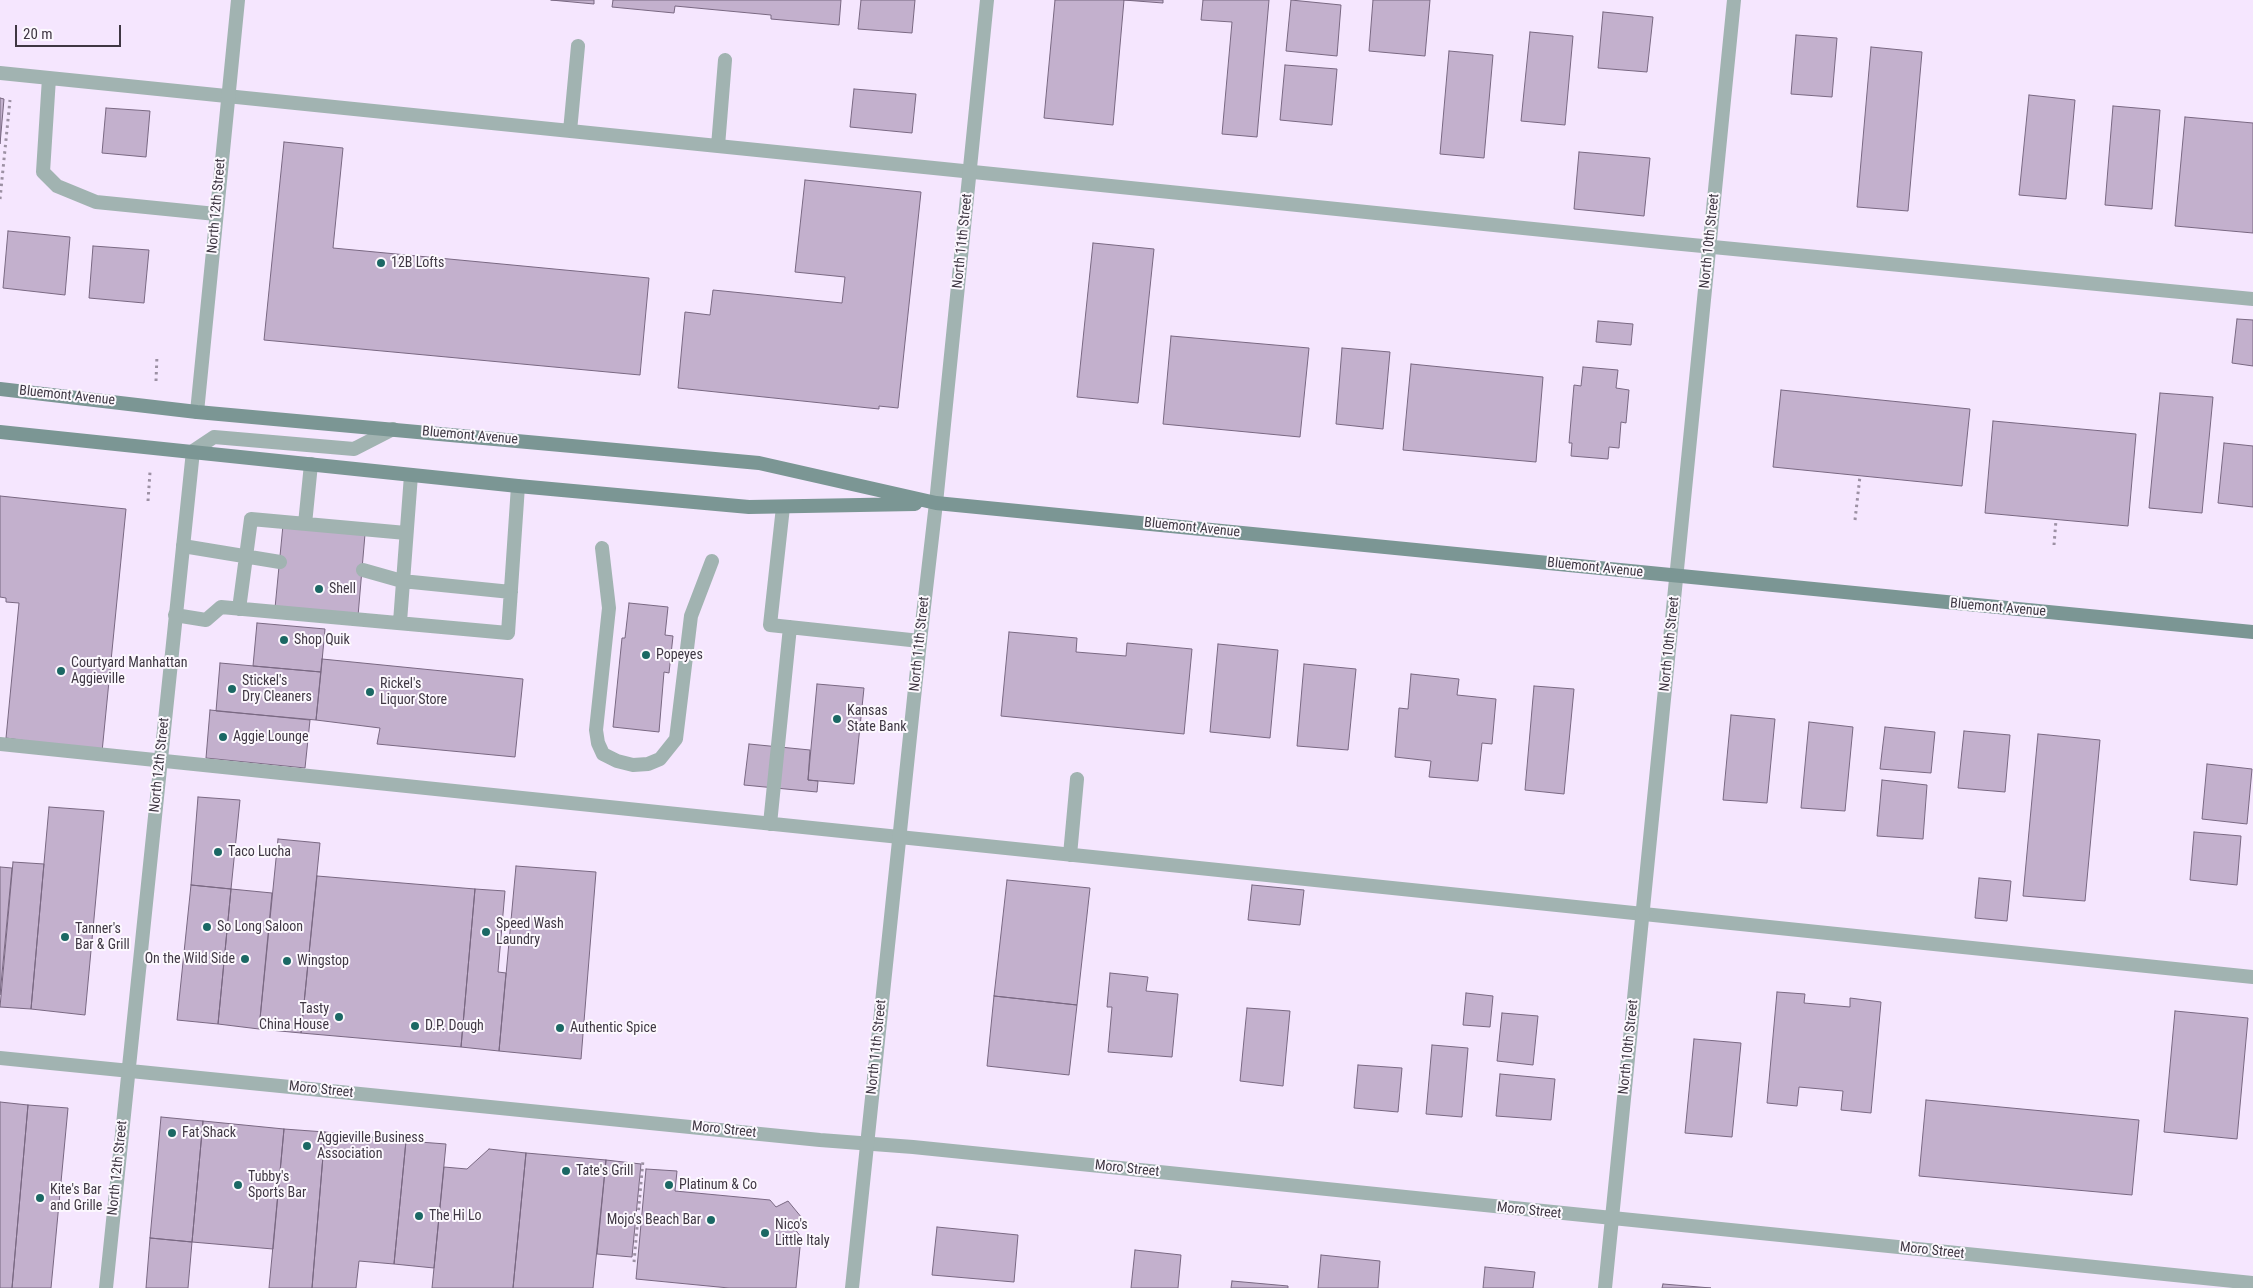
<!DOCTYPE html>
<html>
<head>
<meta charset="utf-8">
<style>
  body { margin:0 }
  #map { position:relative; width:2253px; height:1288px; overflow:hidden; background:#f5e6fe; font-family:"Roboto Condensed",sans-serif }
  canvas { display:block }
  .scale { position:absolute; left:15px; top:25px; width:106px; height:22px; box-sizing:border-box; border:2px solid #3f3743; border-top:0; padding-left:6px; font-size:15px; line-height:18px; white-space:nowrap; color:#3f3743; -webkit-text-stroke:4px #fcf8fe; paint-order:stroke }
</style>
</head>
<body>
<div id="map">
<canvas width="2253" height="1288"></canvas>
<div class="scale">20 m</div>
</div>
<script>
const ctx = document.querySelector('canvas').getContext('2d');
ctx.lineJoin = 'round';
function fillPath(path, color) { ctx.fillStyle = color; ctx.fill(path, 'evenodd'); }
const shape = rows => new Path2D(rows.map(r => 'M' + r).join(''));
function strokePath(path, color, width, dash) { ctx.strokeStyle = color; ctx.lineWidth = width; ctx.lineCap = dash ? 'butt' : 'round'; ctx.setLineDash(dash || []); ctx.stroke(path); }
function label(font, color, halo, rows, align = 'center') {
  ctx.font = font + ' "Roboto Condensed",sans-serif'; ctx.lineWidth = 4; ctx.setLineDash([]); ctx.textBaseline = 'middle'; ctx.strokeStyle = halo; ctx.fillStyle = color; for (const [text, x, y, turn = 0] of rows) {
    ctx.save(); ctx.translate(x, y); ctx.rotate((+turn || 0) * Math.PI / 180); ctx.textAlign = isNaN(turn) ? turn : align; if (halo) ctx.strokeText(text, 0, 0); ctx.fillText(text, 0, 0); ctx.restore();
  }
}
const building = shape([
  [551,0,594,0,594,4,551,0],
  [613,0,841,0,839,25,771,19,771,15,675,6,674,13,612,7,613,0],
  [861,0,915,0,912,33,858,29,861,0],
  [1055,0,1124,0,1113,125,1044,118,1055,0],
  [1124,0,1163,0,1163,3,1124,0],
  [1203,0,1269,0,1257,137,1222,134,1232,22,1201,20,1203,0],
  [1291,0,1341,5,1337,56,1286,51,1291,0],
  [1373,0,1430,0,1425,56,1369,51,1373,0],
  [1603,12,1653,17,1647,72,1598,68,1603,12],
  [1530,32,1573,36,1565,125,1521,121,1530,32],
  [1796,35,1837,38,1832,97,1791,94,1796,35],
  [1871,47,1922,52,1908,211,1857,207,1871,47],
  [1449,51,1493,55,1484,158,1440,154,1449,51],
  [1285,65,1337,69,1332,125,1280,120,1285,65],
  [854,89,916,94,912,133,850,127,854,89],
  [2029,95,2075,100,2066,199,2019,195,2029,95],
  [0,98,4,99,0,144,0,98],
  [2113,106,2160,110,2152,209,2105,205,2113,106],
  [106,108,150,111,146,157,102,153,106,108],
  [2185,117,2253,123,2253,233,2175,226,2185,117],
  [284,142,343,148,333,248,649,278,640,375,264,340,284,142],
  [1579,152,1650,158,1644,216,1574,209,1579,152],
  [805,180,921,192,898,408,879,406,879,409,678,388,685,312,710,315,713,290,842,303,845,277,795,272,805,180],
  [8,231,70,237,65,295,3,288,8,231],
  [1093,243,1154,249,1138,403,1077,397,1093,243],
  [93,246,149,250,144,303,89,298,93,246],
  [2237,319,2253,320,2253,366,2232,363,2237,319],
  [1598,321,1633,324,1631,345,1596,342,1598,321],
  [1171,336,1309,348,1300,437,1163,424,1171,336],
  [1342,348,1390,352,1383,429,1336,424,1342,348],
  [1411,364,1543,377,1536,462,1403,450,1411,364],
  [1583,367,1618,370,1616,388,1629,390,1626,423,1621,422,1619,448,1609,447,1608,459,1571,456,1572,443,1569,443,1574,385,1581,386,1583,367],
  [1781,390,1970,409,1962,486,1773,467,1781,390],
  [2160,393,2213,397,2202,513,2149,508,2160,393],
  [1993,421,2136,434,2128,526,1985,513,1993,421],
  [2224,443,2253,446,2253,507,2218,503,2224,443],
  [0,496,126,509,102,752,6,738,19,603,6,602,6,598,0,597,0,496],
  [283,525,365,534,358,616,275,608,283,525],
  [629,603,668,607,665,635,673,636,669,673,664,672,659,732,613,727,622,638,625,638,629,603],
  [257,623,325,629,321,672,253,666,257,623],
  [1009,632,1077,638,1076,652,1126,656,1127,643,1192,649,1184,734,1001,716,1009,632],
  [1218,644,1278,650,1270,738,1210,732,1218,644],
  [322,659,523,679,515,757,377,744,380,728,316,720,322,659],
  [220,663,321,672,316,720,216,711,220,663],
  [1304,664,1356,669,1348,750,1297,746,1304,664],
  [1411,674,1459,679,1457,695,1496,699,1492,744,1482,743,1478,781,1429,777,1431,761,1395,757,1399,708,1408,709,1411,674],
  [817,684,864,688,854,784,808,780,817,684],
  [1534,686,1574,689,1564,794,1525,790,1534,686],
  [210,710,310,720,305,768,206,758,210,710],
  [1731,715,1775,719,1767,803,1723,800,1731,715],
  [1809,722,1853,727,1845,811,1801,808,1809,722],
  [1885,727,1935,732,1931,773,1880,769,1885,727],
  [1964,731,2010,735,2005,792,1958,788,1964,731],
  [2038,734,2100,740,2085,901,2023,896,2038,734],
  [749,744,810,750,808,780,818,781,817,792,744,785,749,744],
  [2207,764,2252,769,2247,824,2202,819,2207,764],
  [1882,780,1927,785,1923,839,1877,836,1882,780],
  [198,797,240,800,231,889,191,885,198,797],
  [49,807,104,811,85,1015,31,1009,49,807],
  [2194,832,2241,836,2237,885,2190,880,2194,832],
  [278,839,320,843,301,1033,259,1029,278,839],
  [13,862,44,864,31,1009,0,1007,13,862],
  [516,866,596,872,581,1059,499,1051,516,866],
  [0,867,12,868,0,995,0,867],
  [317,876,475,889,461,1047,301,1033,317,876],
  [1979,878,2011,881,2007,921,1975,918,1979,878],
  [1007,880,1090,888,1077,1005,994,996,1007,880],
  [191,885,231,889,218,1024,177,1020,191,885],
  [1252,885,1304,890,1300,925,1248,920,1252,885],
  [231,889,272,893,259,1029,218,1024,231,889],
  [475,889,505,891,498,972,506,973,499,1051,461,1047,475,889],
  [1110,973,1148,977,1146,991,1178,994,1172,1057,1108,1052,1112,1007,1107,1007,1110,973],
  [1777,992,1805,994,1804,1003,1850,1007,1850,998,1881,1002,1871,1113,1841,1110,1843,1091,1799,1087,1797,1106,1767,1103,1777,992],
  [1466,993,1493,996,1490,1027,1463,1025,1466,993],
  [994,996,1077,1005,1069,1075,987,1066,994,996],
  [1247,1008,1290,1011,1283,1086,1240,1081,1247,1008],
  [2175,1011,2248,1018,2237,1139,2164,1132,2175,1011],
  [1502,1013,1538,1016,1533,1065,1497,1061,1502,1013],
  [1694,1039,1741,1043,1732,1137,1685,1133,1694,1039],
  [1432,1045,1468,1048,1462,1117,1426,1114,1432,1045],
  [1358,1065,1402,1068,1398,1112,1354,1108,1358,1065],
  [1500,1074,1555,1079,1551,1120,1496,1116,1500,1074],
  [1926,1100,2139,1120,2132,1195,1919,1176,1926,1100],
  [0,1102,28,1105,12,1288,0,1288,0,1102],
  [28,1105,68,1108,51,1288,12,1288,28,1105],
  [161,1117,203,1121,192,1242,150,1238,161,1117],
  [203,1121,284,1129,273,1249,192,1242,203,1121],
  [284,1129,325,1132,312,1288,269,1288,284,1129],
  [325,1132,406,1141,394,1264,359,1261,356,1288,312,1288,325,1132],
  [406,1141,446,1144,434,1268,394,1264,406,1141],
  [489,1149,526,1153,513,1288,432,1288,444,1167,467,1169,489,1149],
  [526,1153,606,1160,593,1288,513,1288,526,1153],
  [606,1160,641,1164,632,1257,597,1254,606,1160],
  [646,1169,677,1171,675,1191,770,1200,776,1207,788,1201,802,1218,794,1228,801,1237,796,1288,729,1288,636,1279,646,1169],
  [937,1227,1018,1235,1014,1282,932,1275,937,1227],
  [150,1238,192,1242,188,1288,146,1288,150,1238],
  [1135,1250,1181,1255,1178,1288,1131,1288,1135,1250],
  [1321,1255,1380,1261,1378,1288,1318,1288,1321,1255],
  [1485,1267,1535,1272,1533,1288,1483,1288,1485,1267],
  [1232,1281,1288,1286,1288,1288,1231,1288,1232,1281],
  [1663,1284,1711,1288,1662,1288,1663,1284]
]);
fillPath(building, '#c3b0cd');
strokePath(building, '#796882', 1);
strokePath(shape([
  [0,199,10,100],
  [156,381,157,355],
  [148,501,150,472],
  [1855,520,1860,476],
  [2054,545,2056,520],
  [634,1262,643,1160]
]), '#9c90a3', 3, [2.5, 4]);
strokePath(shape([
  [0,73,1661,242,2253,299],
  [49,78,43,172,57,186,96,202,216,214],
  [570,131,578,46],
  [718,146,725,60],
  [783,507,770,625,920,641],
  [305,524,311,464],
  [183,546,280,562],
  [602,548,609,608,596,730,598,743,603,754,617,761,633,765,648,764,660,759,676,739,691,616,712,561],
  [363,570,402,581,511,592],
  [239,609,251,519,406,533],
  [175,615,206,620,221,607,508,633,518,486],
  [400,622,411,475],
  [0,744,2253,977],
  [770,824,790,627],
  [1070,855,1077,779]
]), '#a1b3b1', 14);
strokePath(shape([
  [197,412,238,0],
  [936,503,987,0],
  [0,1058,820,1140,913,1147,2253,1283],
  [106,1288,193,451,214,437,354,449,393,429],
  [1605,1288,1734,0]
]), '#a1b3b1', 14);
strokePath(shape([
  [852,1288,920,641,936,503]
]), '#a1b3b1', 14);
strokePath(shape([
  [0,389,197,412,759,463,936,503,2253,632],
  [0,432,518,486,749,507,915,504]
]), '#7b9694', 14);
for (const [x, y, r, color] of [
  [381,263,5,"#1b6864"],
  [319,589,5,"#1b6864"],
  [284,640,5,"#1b6864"],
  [646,655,5,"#1b6864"],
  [61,671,5,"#1b6864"],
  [232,689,5,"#1b6864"],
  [370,692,5,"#1b6864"],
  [837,719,5,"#1b6864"],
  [223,737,5,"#1b6864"],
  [218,852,5,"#1b6864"],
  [207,927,5,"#1b6864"],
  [486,932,5,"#1b6864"],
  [65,937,5,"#1b6864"],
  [245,959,5,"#1b6864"],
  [287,961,5,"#1b6864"],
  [339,1017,5,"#1b6864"],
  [415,1026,5,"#1b6864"],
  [560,1028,5,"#1b6864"],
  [172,1133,5,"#1b6864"],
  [307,1146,5,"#1b6864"],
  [566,1171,5,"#1b6864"],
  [238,1185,5,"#1b6864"],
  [669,1185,5,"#1b6864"],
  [40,1198,5,"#1b6864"],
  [419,1216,5,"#1b6864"],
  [711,1220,5,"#1b6864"],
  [765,1233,5,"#1b6864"]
]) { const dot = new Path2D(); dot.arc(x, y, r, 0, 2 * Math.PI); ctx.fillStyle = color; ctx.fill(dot); strokePath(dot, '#fcf8fe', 2); }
label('14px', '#3f3743', '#fcf8fe', [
  ["North 12th Street",217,206,-85],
  ["North 11th Street",963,241,-84],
  ["North 10th Street",1710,241,-84],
  ["Bluemont Avenue",67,396,6],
  ["Bluemont Avenue",470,436,5],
  ["Bluemont Avenue",1192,528,6],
  ["Bluemont Avenue",1595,568,6],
  ["Bluemont Avenue",1998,608,5],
  ["North 11th Street",920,644,-84],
  ["North 10th Street",1670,644,-84],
  ["North 12th Street",160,765,-84],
  ["North 11th Street",877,1047,-84],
  ["North 10th Street",1629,1047,-84],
  ["Moro Street",321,1090,6],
  ["Moro Street",724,1130,6],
  ["North 12th Street",118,1168,-84],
  ["Moro Street",1127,1169,6],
  ["Moro Street",1529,1211,6],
  ["Moro Street",1932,1251,6]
]);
label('14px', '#3f3743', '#fcf8fe', [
  ["12B Lofts",391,263],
  ["Shell",329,589],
  ["Shop Quik",294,640],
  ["Popeyes",656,655],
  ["Courtyard Manhattan",71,663],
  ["Aggieville",71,679],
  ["Stickel's",242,681],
  ["Dry Cleaners",242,697],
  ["Rickel's",380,684],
  ["Liquor Store",380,700],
  ["Kansas",847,711],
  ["State Bank",847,727],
  ["Aggie Lounge",233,737],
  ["Taco Lucha",228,852],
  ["Speed Wash",496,924],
  ["Laundry",496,940],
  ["So Long Saloon",217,927],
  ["Tanner's",75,929],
  ["Bar & Grill",75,945],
  ["On the Wild Side",235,959,"right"],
  ["Wingstop",297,961],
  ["Tasty",329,1009,"right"],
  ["China House",329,1025,"right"],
  ["D.P. Dough",425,1026],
  ["Authentic Spice",570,1028],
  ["Fat Shack",182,1133],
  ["Aggieville Business",317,1138],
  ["Association",317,1154],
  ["Tate's Grill",576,1171],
  ["Tubby's",248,1177],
  ["Sports Bar",248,1193],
  ["Platinum & Co",679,1185],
  ["Kite's Bar",50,1190],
  ["and Grille",50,1206],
  ["The Hi Lo",429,1216],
  ["Mojo's Beach Bar",701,1220,"right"],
  ["Nico's",775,1225],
  ["Little Italy",775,1241]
], 'left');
</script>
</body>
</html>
